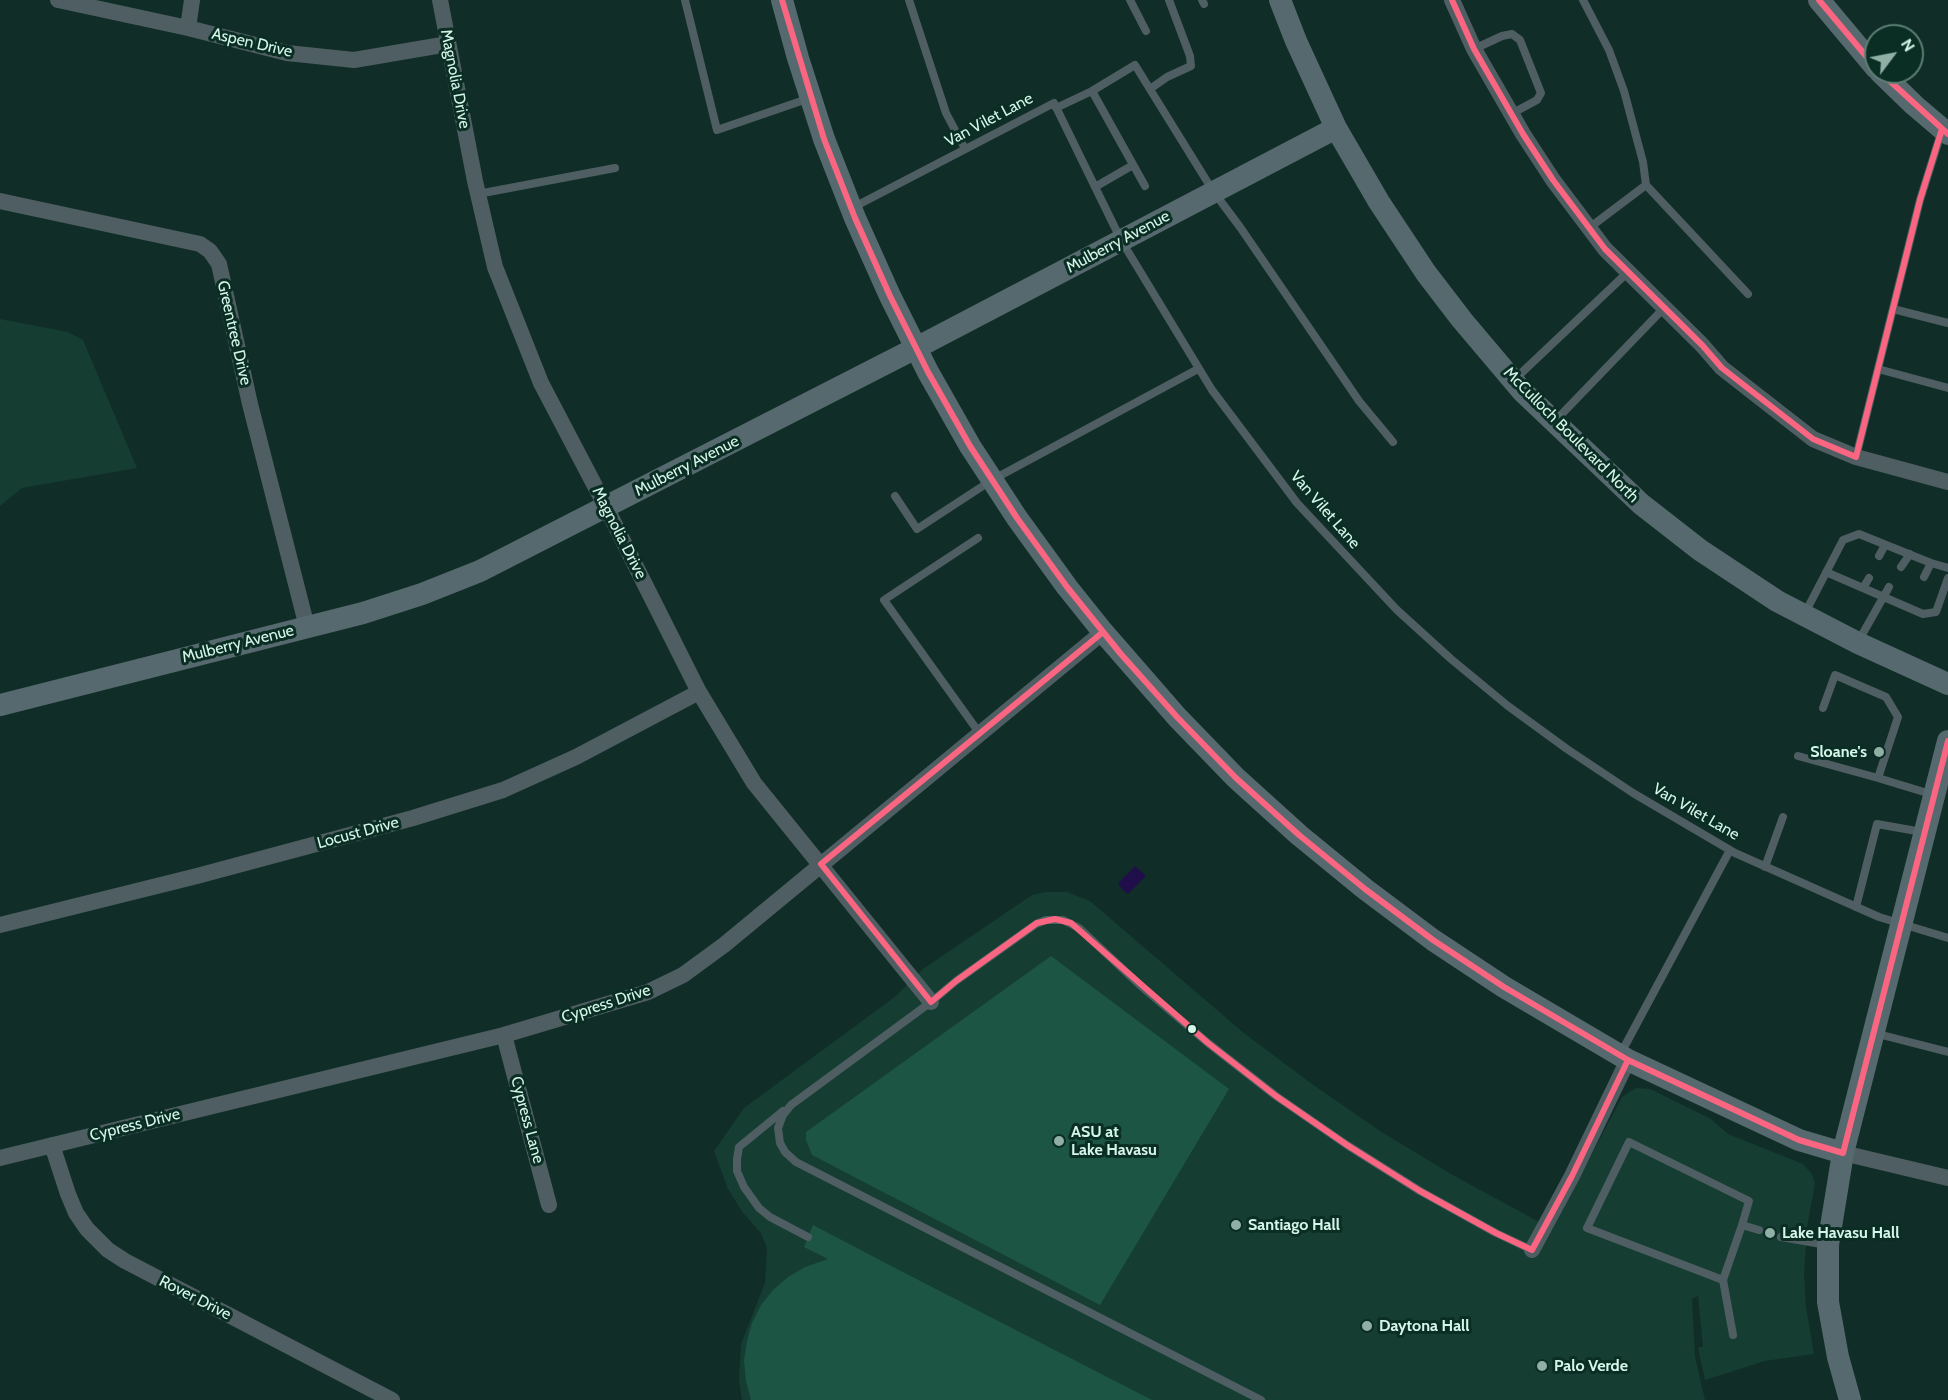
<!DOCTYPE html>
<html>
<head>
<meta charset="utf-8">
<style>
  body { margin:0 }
  #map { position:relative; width:1948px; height:1400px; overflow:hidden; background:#102e27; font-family:Cabin,sans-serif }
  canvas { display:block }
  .north { position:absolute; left:1864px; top:24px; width:60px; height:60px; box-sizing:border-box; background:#0b2e24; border:2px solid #5c7e73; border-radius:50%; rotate:58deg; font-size:16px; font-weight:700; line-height:24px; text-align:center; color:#d5f5e9 }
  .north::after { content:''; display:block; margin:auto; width:21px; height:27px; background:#90afa5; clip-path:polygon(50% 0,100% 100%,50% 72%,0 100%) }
</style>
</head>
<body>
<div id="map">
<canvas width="1948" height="1400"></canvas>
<div class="north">N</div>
</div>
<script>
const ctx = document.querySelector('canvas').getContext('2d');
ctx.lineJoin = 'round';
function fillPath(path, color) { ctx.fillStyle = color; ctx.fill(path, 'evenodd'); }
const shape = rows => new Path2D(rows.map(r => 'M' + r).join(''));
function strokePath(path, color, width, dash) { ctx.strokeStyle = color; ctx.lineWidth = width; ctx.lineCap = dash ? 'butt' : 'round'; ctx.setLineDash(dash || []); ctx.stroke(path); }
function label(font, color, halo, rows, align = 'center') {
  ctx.font = font + ' Cabin,sans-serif'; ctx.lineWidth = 6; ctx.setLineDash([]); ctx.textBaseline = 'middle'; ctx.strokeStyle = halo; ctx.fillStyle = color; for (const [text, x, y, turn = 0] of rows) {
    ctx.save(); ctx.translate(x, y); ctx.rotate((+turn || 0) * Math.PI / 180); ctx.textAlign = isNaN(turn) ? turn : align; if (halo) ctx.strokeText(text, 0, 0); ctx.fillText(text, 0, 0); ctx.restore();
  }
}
fillPath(shape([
  [0,319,68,332,83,340,137,468,22,488,0,506],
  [1046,892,1067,892,1090,901,1245,1034,1312,1084,1380,1131,1451,1174,1552,1229,1622,1097,1636,1088,1650,1089,1711,1119,1728,1134,1803,1164,1812,1174,1815,1184,1807,1227,1804,1275,1806,1307,1814,1354,1765,1361,1705,1380,1698,1348,1703,1346,1698,1296,1692,1299,1695,1357,1705,1400,742,1400,739,1379,741,1344,765,1283,767,1248,761,1233,743,1213,728,1189,714,1151,744,1108,896,996,923,969,1032,895]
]), '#153d31');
fillPath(shape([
  [1051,956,1229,1089,1100,1305,812,1155,806,1140,806,1132],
  [813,1225,899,1270,1152,1400,751,1400,746,1381,744,1361,747,1341,752,1323,761,1305,773,1290,788,1277,805,1267,828,1259,804,1247]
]), '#1c5544');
fillPath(shape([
  [1135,866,1146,876,1128,894,1122,889,1118,883]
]), '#200e4b');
strokePath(shape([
  [685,0,717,130,810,98],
  [909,0,946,113,965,149],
  [1130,0,1146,31],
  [1202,0,1204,4],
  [1583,0,1609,50,1624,91,1643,162,1646,185,1748,294],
  [1474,49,1502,36,1512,34,1520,40,1541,93,1537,100,1511,114],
  [1150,89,1167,77,1191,66,1190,56,1169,0],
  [1056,108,1092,91],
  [1145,186,1092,91,1135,65,1213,191,1240,227,1359,401,1393,442],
  [1095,187,1133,165],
  [478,194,615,168],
  [852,208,1054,103,1121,240,1212,390,1297,503,1397,610,1451,659,1508,706,1567,749,1633,793,1735,853,1879,917,1948,938],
  [1589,228,1646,185],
  [1893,309,1948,323],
  [1878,369,1948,388],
  [1515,379,1628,272],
  [1556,420,1664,308],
  [1856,457,1920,200,1942,130],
  [895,496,917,529,992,480,1198,369],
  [978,538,884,600,980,734],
  [1879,556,1885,545],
  [1901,567,1910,554],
  [1826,572,1923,614,1936,612,1948,578],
  [1924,577,1931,563],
  [1863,588,1869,578],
  [1805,613,1843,540,1859,534,1931,563,1948,568],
  [1858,642,1889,587],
  [1823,708,1835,675,1886,697,1898,717,1878,778,1934,795],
  [1798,756,1878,778],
  [1765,867,1783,817],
  [1856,907,1877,824,1922,832],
  [1874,1033,1948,1052],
  [1621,1053,1730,850],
  [783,1111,739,1147,737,1159,737,1171,744,1187,759,1208,770,1217,808,1237],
  [1742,1225,1723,1280,1587,1228,1629,1142,1749,1201,1742,1225,1759,1230],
  [1781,1237,1827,1245],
  [1723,1280,1733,1335],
  [1261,1400,796,1162,785,1152,780,1143,778,1128,783,1115,791,1105,931,1002,956,981,1036,924,1046,920,1063,920,1079,928,1142,987,1208,1043,1276,1096,1347,1145,1420,1191,1496,1233,1532,1250]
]), '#4f5e62', 8);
strokePath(shape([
  [58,0,188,28,287,53,354,60,448,44],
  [440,0,475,181,495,267,541,383,606,507,699,692,754,783,931,1002],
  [1452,0,1474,49,1523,134,1553,180,1605,249,1702,345,1722,368,1813,439,1856,457,1948,482],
  [188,28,192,0],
  [0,201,200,244,210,251,219,264,250,404,307,627],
  [0,925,197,876,413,818,503,790,576,757,699,692],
  [504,1035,549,1205],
  [52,1145,68,1194,76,1213,87,1229,108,1250,125,1261,392,1400],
  [1843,1153,1948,1178],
  [0,1158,504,1035,648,992,683,975,724,945,1103,632],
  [1532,1250,1572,1176,1628,1060]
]), '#4f5e62', 16);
strokePath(shape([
  [782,0,798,58,824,139,855,218,890,296,928,372,970,446,1017,518,1067,587,1103,632,1177,717,1236,778,1299,835,1365,889,1433,940,1504,987,1628,1060,1799,1140,1843,1153],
  [1280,0,1296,41,1336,128,1379,202,1426,273,1462,320,1522,391,1641,504,1700,550,1777,601,1858,643,1948,684],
  [1819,0,1876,68],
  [1880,72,1914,105,1948,134],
  [0,705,363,613,422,594,480,571,916,348,1336,128],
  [1850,1400,1838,1357,1828,1302,1828,1245,1843,1153,1948,741]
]), '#56696e', 22);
strokePath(shape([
  [782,0,824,139,855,218,890,296,928,372,970,446,1017,518,1067,587,1120,653,1177,717,1236,778,1299,835,1365,889,1433,940,1504,987,1628,1060,1799,1140,1843,1153,1948,741],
  [1452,0,1474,49,1523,134,1553,180,1605,249,1702,345,1722,368,1813,439,1856,457,1920,200,1942,129],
  [1819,0,1876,68],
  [1880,72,1948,134],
  [1103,632,821,864,931,1002,956,981,1037,923,1055,919,1071,923,1208,1043,1276,1096,1347,1145,1420,1191,1496,1233,1532,1250,1572,1176,1628,1060]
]), '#fa6682', 6);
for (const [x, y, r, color] of [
  [1879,752,6,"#90afa5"],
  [1192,1029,5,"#d5f5e9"],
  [1059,1141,6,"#90afa5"],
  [1236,1225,6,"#90afa5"],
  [1770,1233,6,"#90afa5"],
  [1367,1326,6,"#90afa5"],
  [1542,1366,6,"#90afa5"]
]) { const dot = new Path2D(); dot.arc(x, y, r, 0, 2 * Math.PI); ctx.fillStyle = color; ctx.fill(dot); strokePath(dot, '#0b2e24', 2); }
label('16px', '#d5f5e9', '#0b2e24', [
  ["Aspen Drive",252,43,13],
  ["Magnolia Drive",455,79,79],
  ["Van Vilet Lane",989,120,-28],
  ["Mulberry Avenue",1118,242,-28],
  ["Greentree Drive",234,333,77],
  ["McCulloch Boulevard North",1571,435,45],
  ["Mulberry Avenue",687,466,-27],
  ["Van Vilet Lane",1325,510,49],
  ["Magnolia Drive",619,533,63],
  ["Mulberry Avenue",238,644,-14],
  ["Van Vilet Lane",1696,812,30],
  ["Locust Drive",358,833,-15],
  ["Cypress Drive",606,1004,-18],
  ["Cypress Lane",527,1120,75],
  ["Cypress Drive",135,1125,-14],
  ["Rover Drive",195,1298,27]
]);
label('bold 16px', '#d5f5e9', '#0b2e24', [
  ["Sloane's",1867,752,"right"],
  ["ASU at",1071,1132],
  ["Lake Havasu",1071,1150],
  ["Santiago Hall",1248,1225],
  ["Lake Havasu Hall",1782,1233],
  ["Daytona Hall",1379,1326],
  ["Palo Verde",1554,1366]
], 'left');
</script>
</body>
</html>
